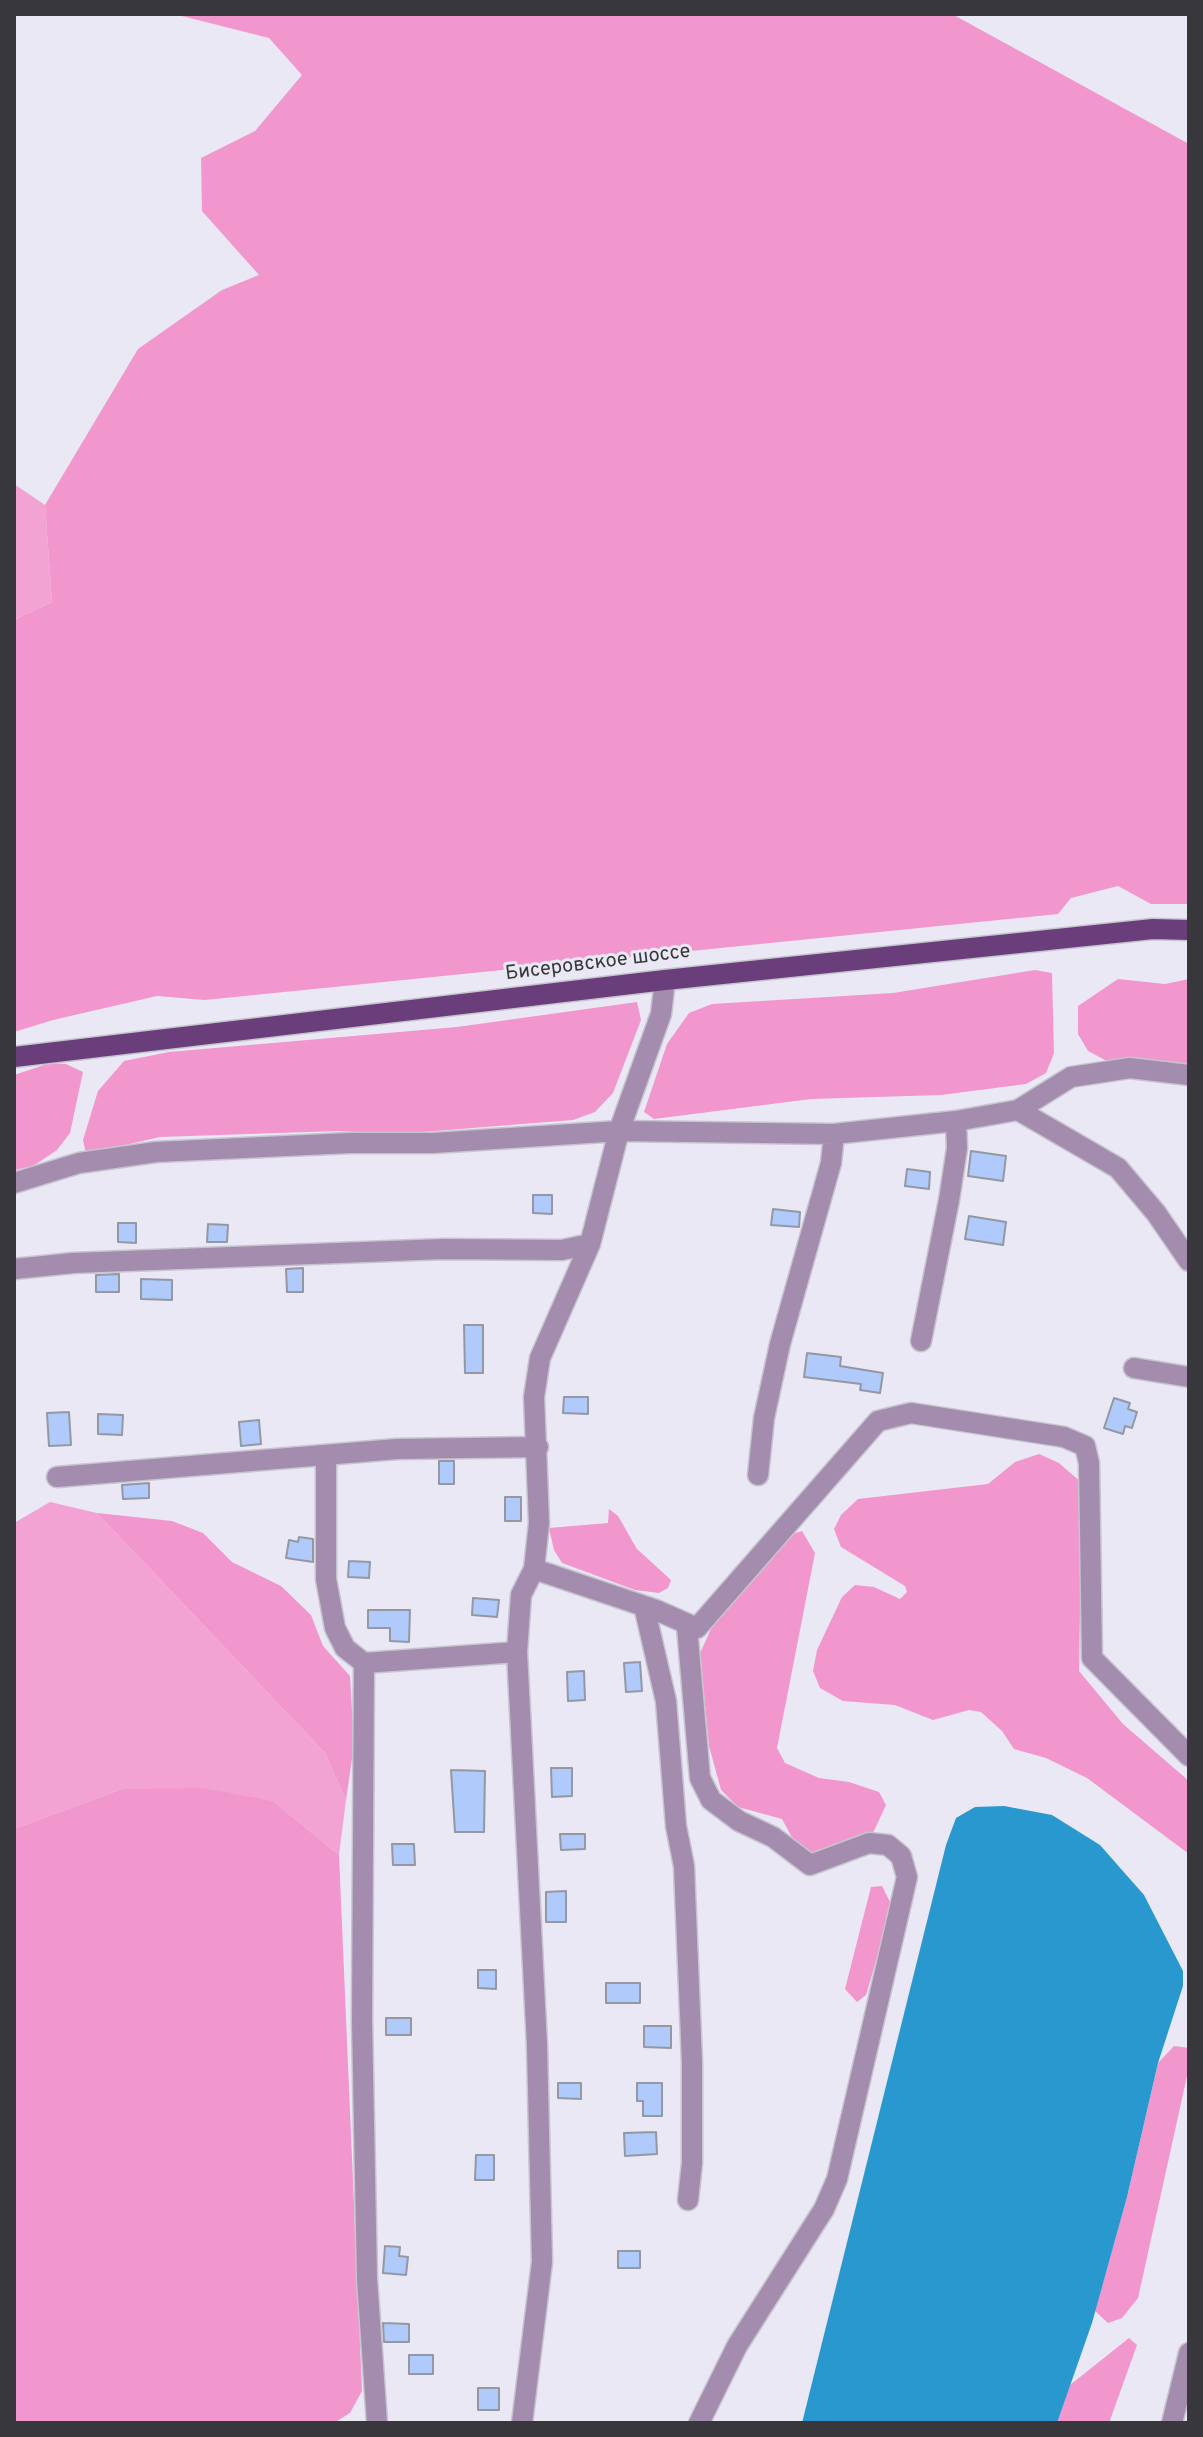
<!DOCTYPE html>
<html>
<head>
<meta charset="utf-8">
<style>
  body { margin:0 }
  #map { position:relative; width:1203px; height:2437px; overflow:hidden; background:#e9e8f4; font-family:Overpass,sans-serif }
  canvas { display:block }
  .frame { position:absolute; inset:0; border:16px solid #38383c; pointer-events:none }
</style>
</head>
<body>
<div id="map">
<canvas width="1203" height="2437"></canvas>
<div class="frame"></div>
</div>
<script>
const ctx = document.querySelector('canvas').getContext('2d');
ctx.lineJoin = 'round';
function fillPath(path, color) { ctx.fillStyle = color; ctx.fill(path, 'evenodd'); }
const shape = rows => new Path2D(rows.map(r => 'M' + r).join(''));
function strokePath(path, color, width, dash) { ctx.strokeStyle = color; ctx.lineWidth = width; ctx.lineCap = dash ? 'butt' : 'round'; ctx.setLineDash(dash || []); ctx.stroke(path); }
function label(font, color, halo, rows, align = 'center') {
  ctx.font = font + ' Overpass,sans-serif'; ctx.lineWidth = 6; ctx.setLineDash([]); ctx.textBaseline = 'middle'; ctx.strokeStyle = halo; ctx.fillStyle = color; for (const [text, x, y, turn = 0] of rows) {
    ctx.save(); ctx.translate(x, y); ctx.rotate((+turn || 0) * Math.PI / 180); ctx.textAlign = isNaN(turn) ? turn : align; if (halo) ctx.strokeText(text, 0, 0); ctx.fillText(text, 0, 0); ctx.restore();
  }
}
fillPath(shape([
  [14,484,45,505,52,602,14,620],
  [50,1502,97,1513,325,1753,346,1800,339,1855,273,1801,122,1789,14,1829,14,1523]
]), '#f3a3d3');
fillPath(shape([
  [174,14,952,14,1189,144,1189,904,1151,904,1118,886,1071,898,1058,914,205,1000,157,996,53,1020,14,1032,14,620,52,602,45,505,138,349,222,290,259,275,202,211,201,158,255,131,302,75,269,38],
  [1035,970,1052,973,1054,1053,1046,1073,1026,1084,941,1095,811,1099,654,1119,644,1112,667,1044,689,1013,712,1004,893,993],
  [1118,979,1165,984,1189,979,1189,1066,1105,1060,1088,1051,1078,1034,1078,1006],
  [637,1002,641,1020,613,1093,595,1112,573,1120,397,1134,338,1131,160,1137,86,1154,83,1140,98,1091,124,1061,169,1052,457,1027],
  [50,1063,66,1064,83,1072,70,1133,57,1150,33,1166,14,1170,14,1075],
  [1039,1454,1059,1463,1082,1483,1079,1671,1123,1724,1189,1781,1189,1854,1087,1778,1046,1758,1014,1749,1002,1731,981,1712,969,1710,933,1720,895,1705,843,1701,820,1688,813,1671,817,1650,842,1597,855,1585,874,1587,900,1599,907,1592,905,1586,841,1547,834,1529,841,1515,858,1499,988,1484,1015,1462],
  [609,1509,618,1516,637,1549,671,1580,668,1588,659,1593,635,1590,562,1563,554,1550,549,1528,608,1523],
  [97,1513,172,1521,203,1533,232,1562,281,1586,311,1615,323,1646,350,1676,354,1745,346,1800,325,1753],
  [802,1531,815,1553,777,1748,785,1763,819,1778,849,1782,879,1792,886,1805,873,1833,819,1859,800,1852,782,1819,738,1807,721,1790,709,1746,700,1653,712,1627,792,1534],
  [202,1788,273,1801,339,1855,362,2391,350,2413,334,2423,14,2423,14,1829,122,1789],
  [882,1886,892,1906,866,1995,857,2002,845,1989,871,1887],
  [1174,2046,1189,2048,1189,2067,1138,2298,1122,2318,1108,2323,1095,2311,1127,2197,1158,2063],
  [1129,2338,1137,2345,1109,2423,1057,2423,1070,2385]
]), '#f197cd');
fillPath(shape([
  [1004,1806,1052,1815,1100,1845,1144,1895,1183,1971,1183,1986,1158,2063,1127,2197,1092,2323,1057,2423,802,2423,946,1845,956,1818,975,1807]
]), '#2998cf');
const building = shape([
  [971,1151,1006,1156,1003,1181,968,1176,971,1151],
  [907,1169,930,1172,929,1189,905,1186,907,1169],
  [533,1195,552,1195,552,1214,533,1213,533,1195],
  [773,1209,800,1212,799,1227,771,1225,773,1209],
  [969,1216,1006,1222,1003,1245,965,1239,969,1216],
  [118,1223,136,1223,136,1243,118,1242,118,1223],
  [208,1224,228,1225,227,1242,207,1242,208,1224],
  [303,1268,303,1292,287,1292,286,1269,303,1268],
  [119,1274,119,1292,96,1292,96,1275,119,1274],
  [141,1279,172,1280,172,1300,141,1299,141,1279],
  [464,1325,483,1325,483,1373,465,1373,464,1325],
  [807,1353,841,1357,840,1366,883,1373,880,1393,860,1390,861,1384,804,1377,807,1353],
  [564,1397,588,1397,588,1414,563,1413,564,1397],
  [1114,1398,1130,1403,1128,1409,1137,1412,1132,1428,1125,1426,1123,1434,1104,1428,1114,1398],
  [69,1412,71,1445,49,1446,47,1413,69,1412],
  [98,1414,123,1415,122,1435,98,1434,98,1414],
  [259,1420,261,1444,241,1446,239,1422,259,1420],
  [439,1461,454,1461,454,1484,439,1484,439,1461],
  [149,1483,149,1498,123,1499,122,1485,149,1483],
  [505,1497,521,1497,521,1521,505,1521,505,1497],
  [299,1537,313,1539,313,1562,286,1558,289,1540,298,1542,299,1537],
  [349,1561,370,1562,369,1578,348,1577,349,1561],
  [473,1598,499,1600,497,1617,472,1615,473,1598],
  [368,1610,410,1610,409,1642,390,1641,390,1628,368,1628,368,1610],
  [640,1662,642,1691,626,1692,624,1663,640,1662],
  [584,1671,585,1700,568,1701,567,1672,584,1671],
  [551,1768,572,1768,572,1796,552,1797,551,1768],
  [451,1770,485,1771,484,1832,455,1832,451,1770],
  [560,1834,585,1834,585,1849,561,1850,560,1834],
  [392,1844,414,1844,415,1865,393,1865,392,1844],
  [566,1891,566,1922,546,1922,546,1892,566,1891],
  [478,1970,496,1970,496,1989,478,1988,478,1970],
  [606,1983,640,1983,640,2003,606,2003,606,1983],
  [386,2018,411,2018,411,2035,386,2035,386,2018],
  [644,2026,671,2026,671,2048,644,2047,644,2026],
  [558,2083,581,2083,581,2099,558,2098,558,2083],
  [637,2083,662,2083,662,2116,643,2116,643,2101,637,2101,637,2083],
  [656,2132,657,2154,625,2156,624,2133,656,2132],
  [476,2155,494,2155,494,2180,475,2180,476,2155],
  [385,2246,400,2247,399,2256,408,2257,406,2275,383,2273,385,2246],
  [618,2251,640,2251,640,2268,618,2268,618,2251],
  [383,2323,409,2324,409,2342,384,2342,383,2323],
  [409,2355,433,2355,433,2374,409,2374,409,2355],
  [478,2388,499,2388,499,2410,478,2410,478,2388]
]);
fillPath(building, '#b0cafc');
strokePath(building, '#9398a2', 2);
const minor = shape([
  [1018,1110,1071,1077,1130,1068,1189,1075],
  [14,1183,79,1163,156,1152,350,1143,433,1143,619,1131,834,1134,956,1121,1018,1110,1118,1168,1156,1213,1189,1261],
  [14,1269,73,1263,444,1249,562,1250,590,1244],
  [921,1341,949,1200,957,1148,956,1121],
  [1134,1368,1189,1377],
  [326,1455,326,1579,335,1628,345,1648,364,1663,517,1652],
  [758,1475,764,1418,780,1344,831,1163,834,1134],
  [57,1477,397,1449,538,1447],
  [534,1569,656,1610,697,1628,878,1421,911,1413,1064,1437,1085,1446,1089,1463,1092,1658,1189,1756],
  [644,1606,666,1701,676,1826,684,1866,692,2062,692,2163,688,2200],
  [687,1627,700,1778,711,1800,739,1821,773,1837,810,1865,869,1843,888,1845,901,1856,907,1877,837,2179,824,2209,737,2346,699,2423],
  [364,1663,362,2020,367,2279,377,2423],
  [522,2423,542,2262,537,2045,517,1652,521,1595,534,1569,539,1523,534,1397,540,1358,590,1244,619,1131,661,1014,665,980],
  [1172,2423,1189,2353]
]);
const major = shape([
  [14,1057,665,980,1153,929,1189,930]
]);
strokePath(minor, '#c6c5cf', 23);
strokePath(major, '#c6c5cf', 23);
strokePath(minor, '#a48cae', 20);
strokePath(major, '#6a3e7a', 20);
label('20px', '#38383c', '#e9e8f4', [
  ["Бисеровское шоссе",598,964,-7]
]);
</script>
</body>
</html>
